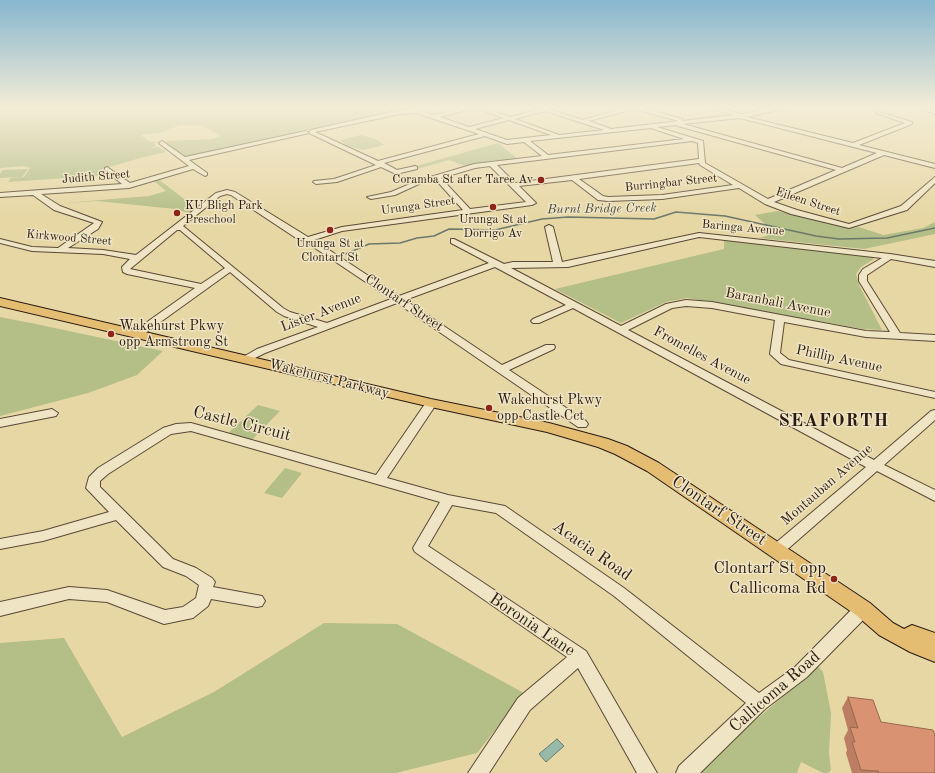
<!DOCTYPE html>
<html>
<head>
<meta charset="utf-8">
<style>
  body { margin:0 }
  canvas { display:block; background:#e7d7a5 }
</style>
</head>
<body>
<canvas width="935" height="773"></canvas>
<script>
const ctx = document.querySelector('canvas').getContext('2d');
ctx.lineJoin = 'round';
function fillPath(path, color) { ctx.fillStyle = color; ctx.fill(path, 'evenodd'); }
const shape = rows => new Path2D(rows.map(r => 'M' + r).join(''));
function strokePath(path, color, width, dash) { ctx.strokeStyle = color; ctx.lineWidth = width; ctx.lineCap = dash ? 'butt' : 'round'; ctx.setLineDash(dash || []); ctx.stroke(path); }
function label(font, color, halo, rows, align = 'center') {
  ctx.font = font + ' "Old Standard TT",serif'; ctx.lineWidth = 3; ctx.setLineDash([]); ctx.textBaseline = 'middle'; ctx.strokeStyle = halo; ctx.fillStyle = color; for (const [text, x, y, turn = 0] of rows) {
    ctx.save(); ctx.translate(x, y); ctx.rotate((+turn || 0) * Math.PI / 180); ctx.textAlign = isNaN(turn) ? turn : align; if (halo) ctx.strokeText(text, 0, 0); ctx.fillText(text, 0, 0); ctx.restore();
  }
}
fillPath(shape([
  [0,107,414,107,186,157,167,145,166,141,213,139,221,136,203,126,180,125,160,133,141,135,150,142,155,141,154,144,156,146,149,148,159,147,166,152,140,158,103,169,109,175,8,182,11,178,24,177,30,168,24,166,0,168],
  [361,135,376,139,384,145,363,150,347,146,340,140],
  [498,143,518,159,465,166,449,160,417,169,413,167],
  [28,169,22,177,0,178,0,174,3,170],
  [157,178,197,209,191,214,175,209,97,201,52,204,149,196,166,191,153,180],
  [777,211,848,228,859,227,883,235,923,228,935,222,935,234,864,249,759,238,775,233,755,215],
  [724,240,868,254,874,259,861,267,856,274,860,287,882,330,863,329,687,298,666,302,621,323,555,289,724,249],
  [0,317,36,324,163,351,137,375,88,393,0,416],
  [258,405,280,411,248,444,225,436],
  [285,468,302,473,282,498,264,493],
  [324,623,397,624,524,693,477,753,396,773,0,773,0,643,64,638,122,737,214,692],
  [818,666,823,672,831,713,829,753,831,770,828,773,823,773,801,762,797,773,700,773,742,732]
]), '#b4be87');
const water = shape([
  [557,739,564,746,546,762,539,754,557,739]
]);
fillPath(water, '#97b9a9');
strokePath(water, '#6b796d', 1);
strokePath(shape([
  [343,255,369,244,400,243,417,238,434,236,449,229,495,230,542,219,568,217,654,219,676,212,725,216,816,236,839,239,887,238,935,228]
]), '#6b796d', 1.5);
const minor = shape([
  [466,107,482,107,510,117,548,107,558,107,552,110,583,120,627,107,641,107,682,119,682,121,733,115,706,107,716,107,742,114,778,107,791,107,747,117,853,143,905,123,876,113,876,111,912,122,912,124,859,145,935,164,935,168,884,155,774,202,797,210,849,224,901,206,935,177,935,183,907,210,849,228,791,214,765,204,739,188,662,199,608,201,598,200,572,180,519,186,536,203,532,205,342,231,314,240,399,296,489,263,451,243,451,239,454,239,504,264,513,262,553,262,545,227,549,225,553,227,562,262,699,233,890,254,935,261,935,267,891,259,867,275,867,281,900,333,935,335,935,341,866,337,784,322,780,353,789,360,935,392,935,398,781,364,770,354,775,320,712,308,686,306,672,308,628,330,874,460,931,411,935,410,935,420,884,465,935,490,935,501,877,471,782,554,777,556,772,554,770,550,772,546,866,467,573,308,539,323,533,323,531,321,533,319,566,305,495,267,405,300,502,365,546,345,554,345,555,347,554,349,509,370,586,421,588,424,586,427,578,427,397,303,265,353,247,362,243,361,242,359,243,357,257,349,318,327,284,316,277,312,230,272,141,336,133,336,132,334,133,332,195,288,127,274,123,272,122,267,130,259,103,254,32,251,0,243,0,239,32,247,58,248,94,223,54,210,33,195,0,197,0,193,122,184,105,170,105,168,107,167,130,183,189,166,160,144,159,143,162,141,185,157,306,131,309,133,189,160,207,173,207,175,205,176,193,169,129,188,41,194,60,206,102,222,98,229,68,248,103,250,136,255,216,193,227,190,235,192,308,237,342,227,463,210,435,179,421,183,395,195,371,199,367,197,391,192,417,181,474,164,542,156,524,142,507,144,485,136,384,163,397,170,415,166,417,167,417,169,396,174,381,167,337,182,316,184,313,182,314,181,334,179,376,165,309,133,311,130,400,110,416,109,434,115,466,107],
  [475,108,504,118,469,127,440,117,475,108],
  [634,109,679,121,611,129,589,121,634,109],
  [545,111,604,130,559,135,515,119,545,111],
  [416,113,479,134,378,161,315,132,400,114,416,113],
  [740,118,877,153,842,168,683,124,740,118],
  [509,120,551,135,507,140,475,129,509,120],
  [677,125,678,126,836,170,768,199,705,163,703,141,657,127,677,125],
  [651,128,684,139,548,155,530,141,651,128],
  [692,141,698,143,699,159,515,183,497,165,692,141],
  [699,163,700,165,733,185,662,195,608,197,603,196,579,179,699,163],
  [490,166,526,202,470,209,441,178,475,168,490,166],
  [227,194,231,195,296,238,306,242,391,299,327,323,290,312,283,308,183,226,220,196,227,194],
  [177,230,180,230,225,268,201,284,130,269,177,230],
  [699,237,882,258,863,269,859,275,859,281,890,332,866,331,712,302,686,300,666,304,621,326,511,268,568,267,699,237],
  [918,107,927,107,935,110,935,114,918,107],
  [431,400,437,403,387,478,448,495,505,506,624,588,759,693,795,667,857,604,863,602,869,604,871,609,869,614,807,677,765,709,700,773,676,773,679,766,746,703,614,596,496,513,452,505,428,546,586,651,657,773,637,773,578,668,530,710,489,773,468,773,518,698,567,657,415,552,413,548,440,502,191,431,171,434,108,474,100,481,100,487,173,559,196,568,212,578,215,582,213,587,262,596,265,601,262,606,257,607,211,599,208,606,193,618,164,624,107,602,69,599,0,616,0,602,69,587,107,590,165,610,183,607,196,598,199,585,186,576,163,567,116,520,43,541,0,549,0,539,43,531,109,512,86,488,89,477,98,468,163,428,176,424,191,423,376,475,427,401,431,400],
  [52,409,58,413,56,416,0,427,0,419,52,409]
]);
const major = shape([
  [0,298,431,399,549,423,608,439,627,446,659,463,870,603,893,623,904,629,912,625,935,633,935,662,910,652,879,635,856,615,647,471,615,454,598,447,547,432,431,407,0,306,0,298]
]);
strokePath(minor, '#594937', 2);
strokePath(major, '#2a1a12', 2);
fillPath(minor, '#efe5c4');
fillPath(major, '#e4bc72');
fillPath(shape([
  [848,697,881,722,935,773,852,773,846,753,847,750,844,738,848,730,842,708]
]), '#bb7e62');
const building = shape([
  [848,697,873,700,881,722,933,730,935,735,935,773,879,773,878,771,861,770,852,742,855,742,850,727,858,728,848,697]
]);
fillPath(building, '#d99372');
strokePath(building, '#986750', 1);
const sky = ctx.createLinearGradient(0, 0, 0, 216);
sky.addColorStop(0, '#87b6cf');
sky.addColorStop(0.5, '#f4edd6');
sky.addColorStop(1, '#f4edd600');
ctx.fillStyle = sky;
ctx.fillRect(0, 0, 935, 216);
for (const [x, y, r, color] of [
  [541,180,4,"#8f2418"],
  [493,207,4,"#8f2418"],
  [177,213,4,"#8f2418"],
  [330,230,4,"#8f2418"],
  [111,334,4,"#8f2418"],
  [489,408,4,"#8f2418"],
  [834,579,4,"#8f2418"]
]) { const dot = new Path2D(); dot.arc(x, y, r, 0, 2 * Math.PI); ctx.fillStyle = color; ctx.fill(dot); strokePath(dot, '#efe5c4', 1.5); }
label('12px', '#2a1a12', '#efe5c4', [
  ["Judith Street",96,177,-5],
  ["Burringbar Street",671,183,-6],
  ["Eileen Street",808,202,18],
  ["Urunga Street",418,206,-8],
  ["Baringa Avenue",743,228,5],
  ["Kirkwood Street",69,238,5]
]);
label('12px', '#2a1a12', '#efe5c4', [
  ["Coramba St after Taree Av",533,180,"right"],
  ["KU Bligh Park",185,206,"left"],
  ["Preschool",185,220,"left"],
  ["Urunga St at",493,220],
  ["Dorrigo Av",493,234],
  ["Urunga St at",330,244],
  ["Clontarf St",330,258]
]);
label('italic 13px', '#4b4a3f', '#efe5c4', [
  ["Burnt Bridge Creek",602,209,-1]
]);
label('14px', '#2a1a12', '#efe5c4', [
  ["Clontarf Street",404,303,34],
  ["Baranbali Avenue",778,303,11],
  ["Lister Avenue",321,313,-21],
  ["Fromelles Avenue",702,356,28],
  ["Phillip Avenue",839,359,12],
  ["Wakehurst Parkway",329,379,14],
  ["Montauban Avenue",827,485,-41]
]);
label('14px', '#2a1a12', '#efe5c4', [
  ["Wakehurst Pkwy",119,326],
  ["opp Armstrong St",119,342],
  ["Wakehurst Pkwy",497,400],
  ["opp Castle Cct",497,416]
], 'left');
label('17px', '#2a1a12', '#efe5c4', [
  ["Castle Circuit",242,424,14],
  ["Clontarf Street",719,511,34],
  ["Acacia Road",592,551,35],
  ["Boronia Lane",532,625,34],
  ["Callicoma Road",775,692,-41]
]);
label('17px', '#2a1a12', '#efe5c4', [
  ["Clontarf St opp",826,569],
  ["Callicoma Rd",826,589]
], 'right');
ctx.letterSpacing = '1px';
label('bold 18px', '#2a1a12', '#efe5c4', [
  ["SEAFORTH",834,421]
]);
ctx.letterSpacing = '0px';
</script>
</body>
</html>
